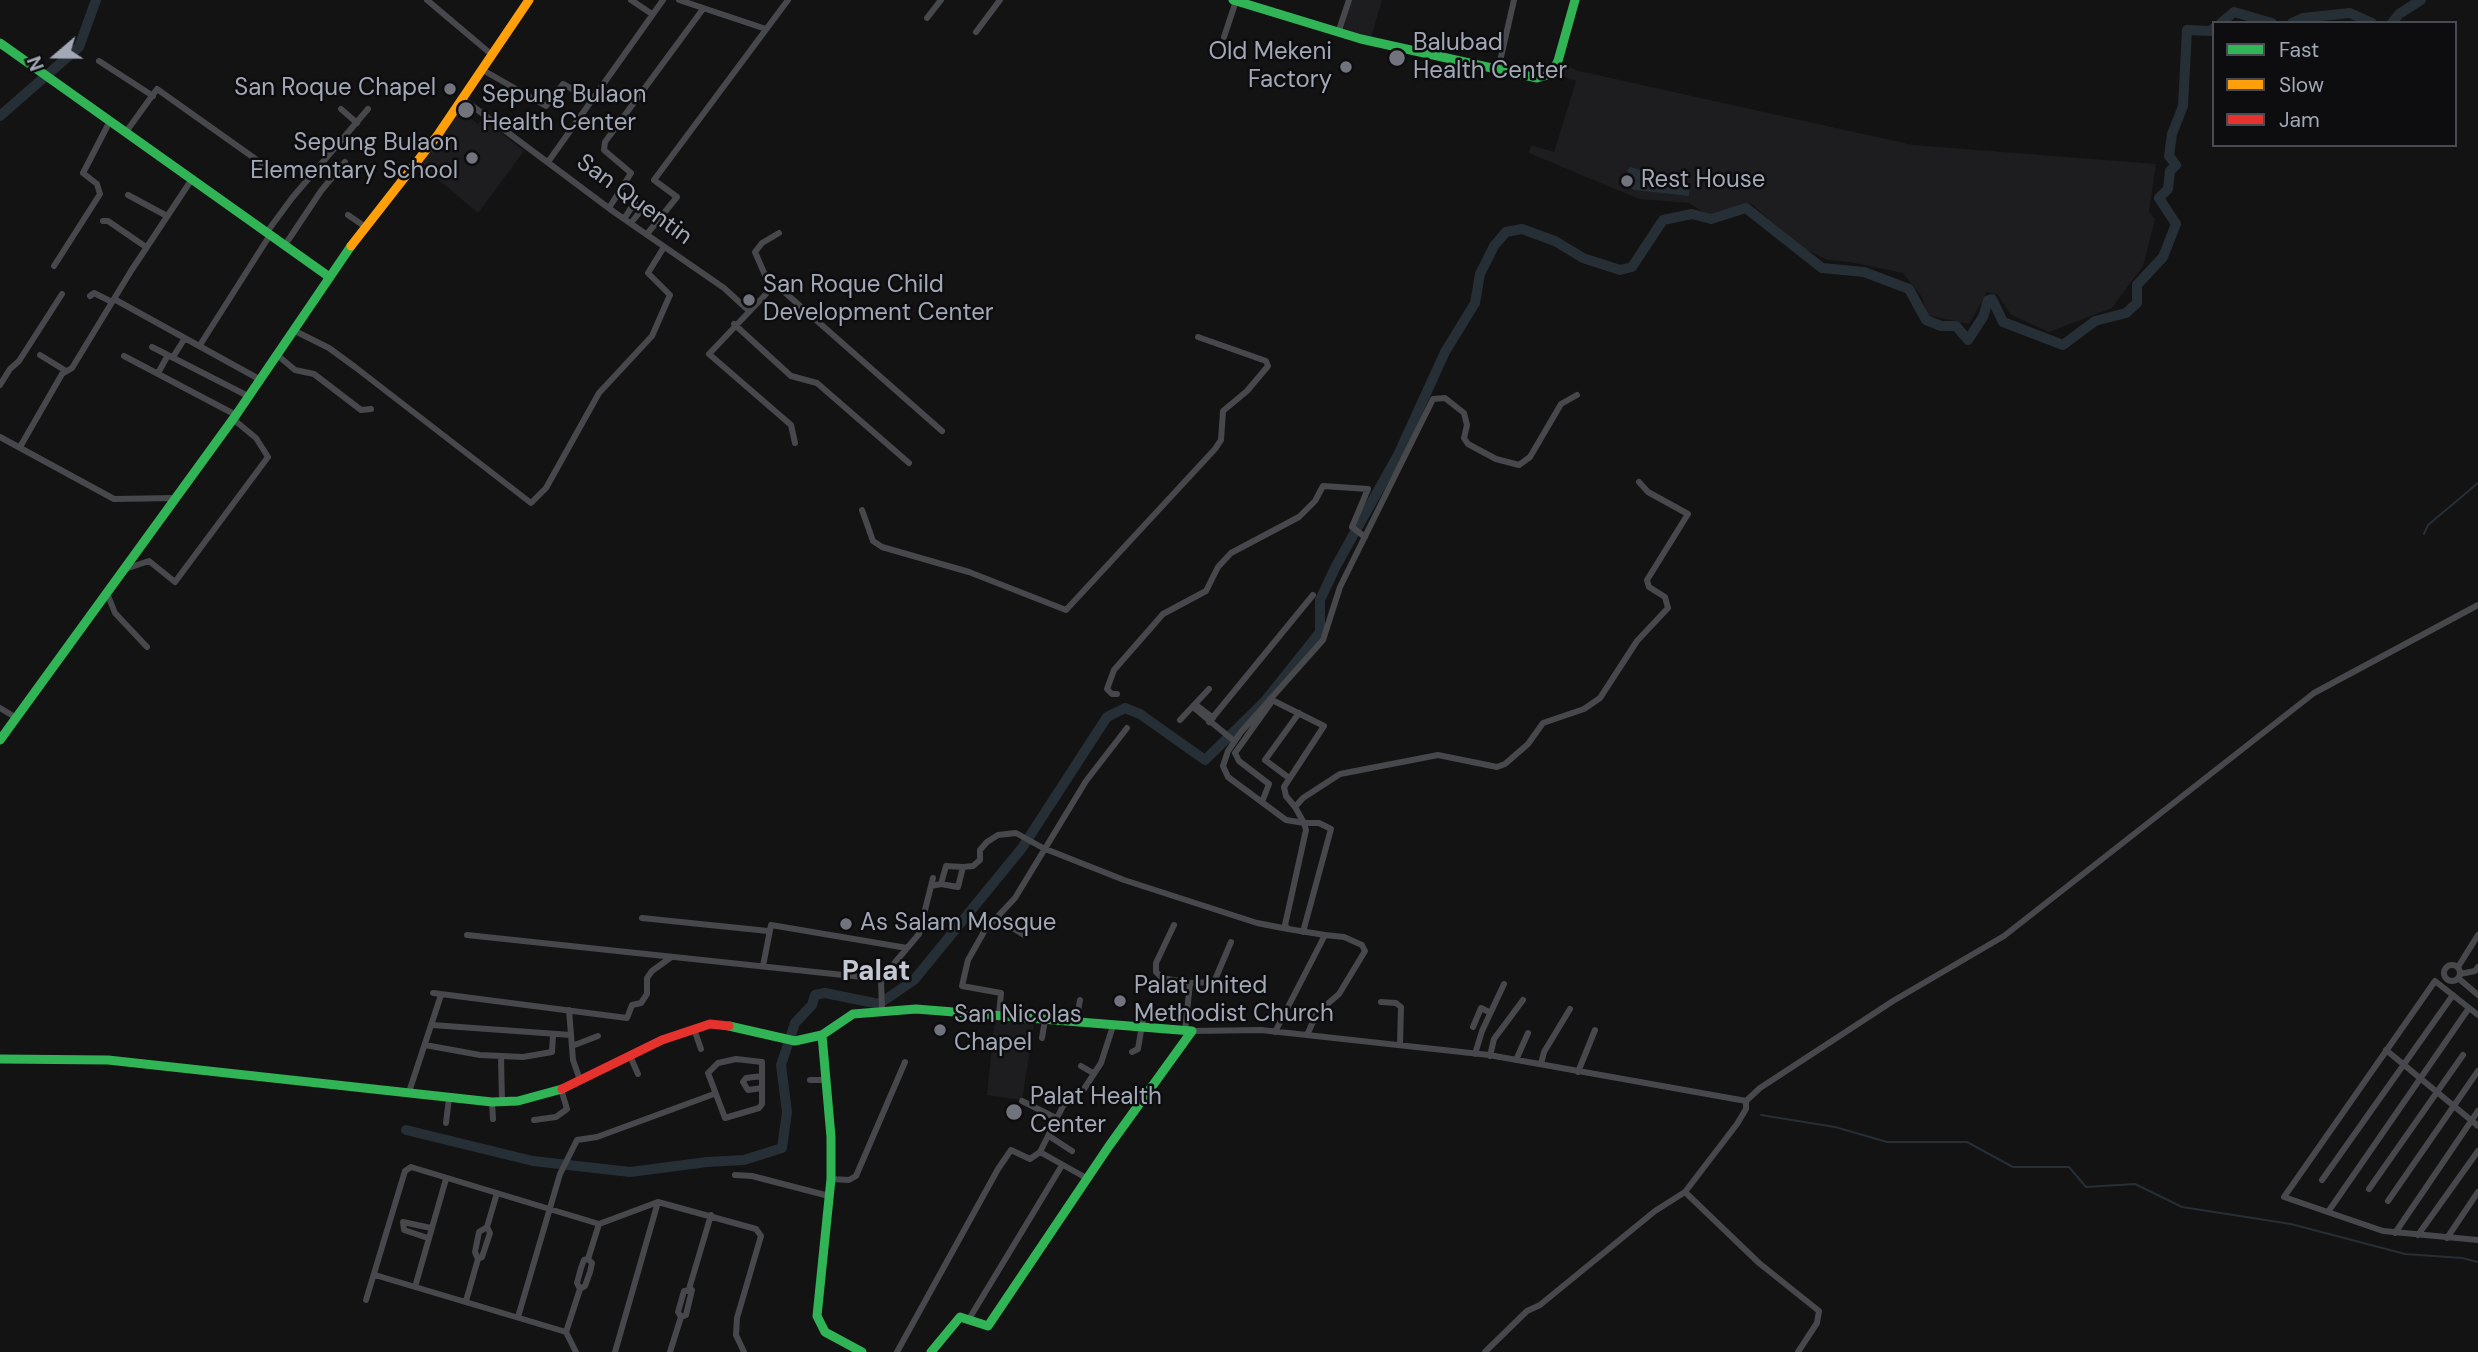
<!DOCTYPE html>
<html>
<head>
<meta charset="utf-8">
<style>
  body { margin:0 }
  #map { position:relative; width:2478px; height:1352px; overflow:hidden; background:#131313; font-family:"DM Sans",sans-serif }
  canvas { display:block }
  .legend { position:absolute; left:2212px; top:21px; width:245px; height:126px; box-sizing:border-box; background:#0d0d0f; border:2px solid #494b52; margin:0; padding:9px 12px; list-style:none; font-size:21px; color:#a3a8b6 }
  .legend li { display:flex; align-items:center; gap:14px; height:35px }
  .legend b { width:35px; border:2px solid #494b52 }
  .north { position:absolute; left:21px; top:21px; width:70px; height:70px; -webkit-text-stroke:5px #0d0d0f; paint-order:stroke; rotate:250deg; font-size:19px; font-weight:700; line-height:28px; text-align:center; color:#a3a8b6 }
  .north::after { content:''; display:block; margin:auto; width:24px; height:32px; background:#a3a8b6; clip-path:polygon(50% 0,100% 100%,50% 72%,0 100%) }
</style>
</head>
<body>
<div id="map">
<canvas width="2478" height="1352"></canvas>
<ul class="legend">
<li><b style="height:9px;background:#30b455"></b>Fast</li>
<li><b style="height:9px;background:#ff9f0a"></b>Slow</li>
<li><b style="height:9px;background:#e5322d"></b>Jam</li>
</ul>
<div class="north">N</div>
</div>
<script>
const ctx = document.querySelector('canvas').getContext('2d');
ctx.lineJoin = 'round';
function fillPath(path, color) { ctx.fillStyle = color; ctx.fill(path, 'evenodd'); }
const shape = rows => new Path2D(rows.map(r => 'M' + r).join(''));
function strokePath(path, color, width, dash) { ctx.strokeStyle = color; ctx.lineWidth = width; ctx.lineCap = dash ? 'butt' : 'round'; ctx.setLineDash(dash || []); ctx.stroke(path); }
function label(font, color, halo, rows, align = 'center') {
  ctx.font = font + ' "DM Sans",sans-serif'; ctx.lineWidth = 5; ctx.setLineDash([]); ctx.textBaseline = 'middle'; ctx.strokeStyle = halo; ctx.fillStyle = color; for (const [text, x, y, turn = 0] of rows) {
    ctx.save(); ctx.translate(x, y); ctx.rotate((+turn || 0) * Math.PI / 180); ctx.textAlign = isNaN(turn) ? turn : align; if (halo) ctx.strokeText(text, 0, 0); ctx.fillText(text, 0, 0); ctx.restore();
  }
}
fillPath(shape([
  [1349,0,1382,0,1370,41,1339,31],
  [1559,63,1579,71,1913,145,2156,164,2149,212,2155,219,2143,266,2112,308,2049,332,2011,315,1997,294,1987,292,1969,324,1927,315,1922,297,1903,273,1850,262,1827,260,1803,248,1750,203,1707,215,1689,203,1639,199,1529,153,1531,145,1554,152,1576,81,1555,73],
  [459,110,478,124,483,119,524,151,478,213,421,165],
  [995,1018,1034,1023,1022,1100,987,1095]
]), '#1d1d1f');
fillPath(shape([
  [1630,167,1690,184,1689,196,1634,190,1630,187,1634,178,1627,171]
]), '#262e36');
strokePath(shape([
  [2424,534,2428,525,2478,483],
  [1761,1115,1835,1127,1887,1142,1967,1142,2013,1167,2069,1167,2086,1187,2135,1184,2182,1207,2291,1224,2405,1254,2462,1258,2478,1262]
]), '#262e36', 2);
strokePath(shape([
  [2221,23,2234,12,2272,23],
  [2292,23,2303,18,2350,13,2372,23],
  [2392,23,2399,14,2421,0],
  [0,116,79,47,96,0],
  [406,1130,533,1161,630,1172,707,1162,744,1160,782,1148,787,1112,781,1065,795,1023,812,1005,815,995,825,993,879,1004,914,980,1022,848,1107,717,1125,708,1140,714,1205,760,1265,701,1320,632,1320,600,1336,566,1398,455,1445,352,1475,303,1480,274,1494,246,1506,232,1522,229,1555,241,1583,258,1620,270,1632,267,1663,220,1692,214,1711,219,1746,208,1822,268,1864,272,1909,289,1926,320,1941,326,1956,326,1968,340,1983,317,1988,300,1992,299,2003,322,2063,345,2095,321,2126,313,2137,303,2137,285,2163,257,2176,224,2159,198,2168,189,2170,171,2176,165,2169,156,2172,134,2183,106,2187,30,2210,31,2214,28]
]), '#262e36', 10);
strokePath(shape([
  [427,0,491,54],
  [631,0,652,14],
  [679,0,766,29],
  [927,18,941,0],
  [976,32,1000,0],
  [1338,33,1349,0],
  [1224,37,1236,1],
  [99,61,153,96],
  [481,69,546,106,563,84,591,99],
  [1498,70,1514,0],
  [463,99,614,212,724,288,748,310],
  [341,109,357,123],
  [126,132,157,89,264,165],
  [548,162,663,0],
  [128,195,167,216],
  [609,208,631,173,604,150,605,142,703,9],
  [348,215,367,228],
  [624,219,635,202],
  [103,221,108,221,146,247],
  [631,223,646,204],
  [267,232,292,198,368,109],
  [779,233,762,243,755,252,765,275,942,431],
  [647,234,677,197,654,180,788,0],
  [285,245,321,191,345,162],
  [54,266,100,194,97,184,83,173,110,121],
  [766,294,709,354,791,425,795,443],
  [90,296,94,293,112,302],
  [114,299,259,379],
  [734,324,791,376,817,383,909,463],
  [293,330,329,348,355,367,531,503,546,488,599,393,652,336,670,295,648,273,664,247],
  [200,345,270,235],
  [152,347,248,396],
  [276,354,295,370,314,374,361,410,371,409],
  [40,355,66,371],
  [124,356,236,415],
  [173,357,185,338],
  [158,373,168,355],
  [0,385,10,369,19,361,62,294],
  [0,437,114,499,175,498],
  [20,447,62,374,72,368,131,271,192,179],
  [862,510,873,541,882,547,969,572,1066,610,1215,449,1221,440,1223,411,1247,391,1268,366,1266,361,1198,337],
  [125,569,149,561,175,582,268,457,256,438,233,419],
  [107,593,115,613,147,647],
  [1117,694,1112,694,1107,689,1114,670,1163,614,1206,591,1218,567,1231,553,1299,517,1315,501,1323,486,1368,489,1352,527,1365,537],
  [1270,699,1324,726,1284,787,1286,796,1295,807],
  [1196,705,1213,718],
  [1193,707,1234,741],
  [0,708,15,717],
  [1180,720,1209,689],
  [1209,722,1313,595],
  [1289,778,1265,760,1299,713],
  [1262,802,1269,784,1239,761,1235,753,1270,704],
  [963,867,973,866,980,860,980,850,987,842,998,835,1016,833,1043,848,1124,880,1257,923,1288,929],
  [931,886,941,884,958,887,963,867,946,866,941,884],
  [642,918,768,931],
  [997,918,1024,935],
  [1174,925,1156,963,1156,972,1162,978,1190,983,1214,982,1231,942],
  [1303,932,1331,829,1319,823,1304,823,1295,807,1303,798,1340,774,1438,755,1497,767,1505,764,1528,744,1543,723,1584,709,1600,698,1637,641,1668,608,1665,597,1649,587,1647,580,1688,514,1648,492,1639,482],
  [467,935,881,979],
  '2444 973a8 8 0 1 1 16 0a8 8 0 1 1-16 0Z',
  [763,966,771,925,907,948],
  [2458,967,2478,935],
  [2460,974,2475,971,2478,967],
  [2458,978,2478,995],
  [433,993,627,1018,632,1005,641,1003,647,994,647,978,652,971,670,958],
  [1381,1002,1396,1003,1401,1007,1400,1045],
  [569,1010,573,1060,580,1080],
  [882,1011,881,979,919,934,933,878],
  [999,1015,1001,993,962,986,968,960,985,930,1015,898,1086,781,1127,728],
  [2478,1015,2435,981,2284,1197,2383,1231,2478,1240],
  [1076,1023,1080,1000],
  [432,1025,571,1035],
  [1473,1027,1481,1008,1489,1012],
  [694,1029,701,1049],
  [1185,1031,1190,983],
  [1192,1031,1261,1030,1489,1055,1746,1101],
  [1275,1032,1325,935,1288,929,1285,925,1306,830,1304,823,1286,820,1228,777,1223,766,1228,751,1241,732,1323,640,1340,587,1433,399,1445,398,1464,413,1467,425,1464,438,1468,444,1496,459,1519,465,1530,457,1561,404,1577,395],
  [1307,1035,1317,1013,1339,994,1365,951,1362,945,1344,937,1325,935],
  [1042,1038,1045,1020],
  [425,1045,480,1055,523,1057,552,1052,553,1035],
  [572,1046,598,1036],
  [2386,1050,2478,1126],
  [1132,1052,1138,1049,1144,1013],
  [1475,1054,1482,1031,1504,984],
  [630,1056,638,1074],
  [1490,1056,1494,1039,1523,1000],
  [501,1057,502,1101],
  [736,1059,762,1062,762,1104,759,1108,725,1118,708,1073,718,1063,736,1059],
  [1516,1060,1528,1033],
  [1541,1064,1544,1052,1570,1009],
  [1081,1066,1093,1073],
  [1578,1072,1595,1030],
  [762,1076,746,1078,743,1082,748,1090,762,1088],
  [810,1080,824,1080],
  [409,1092,441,995],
  [1022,1101,1056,1118],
  [492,1102,493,1119],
  [534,1120,556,1117,567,1109,561,1089],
  [446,1123,449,1098],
  [1049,1136,1072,1151],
  [1040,1152,1088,1179],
  [735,1175,752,1176,829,1196],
  [831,1179,849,1180,856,1176,905,1062],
  [2322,1180,2453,995],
  [2369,1189,2463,1055],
  [1685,1192,1759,1263,1819,1311,1817,1323,1798,1352],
  [2388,1201,2478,1071],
  [2328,1212,2469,1008],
  [2395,1233,2478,1111],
  [2418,1235,2478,1151],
  [428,1238,404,1230,403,1222,431,1228],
  [2447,1238,2478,1192],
  [478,1259,475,1252,479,1232,487,1227],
  [375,1275,566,1332],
  [415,1287,446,1179],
  [580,1289,585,1286,590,1272,592,1263,588,1259],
  [689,1289,711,1215],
  [366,1300,405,1171,411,1167,599,1224,658,1202,756,1229,761,1236,737,1318,736,1335,744,1352],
  [466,1301,478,1259,482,1257,490,1233,487,1227,497,1193],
  [518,1317,560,1174,577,1140,597,1137,714,1094],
  [969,1319,1061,1167],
  [576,1352,566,1332,580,1289,577,1283,581,1268,584,1260,588,1259,599,1224],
  [615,1352,658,1202],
  [670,1352,681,1317,686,1315,692,1290,684,1291,678,1312,681,1317],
  [897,1352,998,1169,1011,1150,1030,1159,1040,1152,1063,1106,1084,1089,1101,1063,1113,1026],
  [1485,1352,1527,1311,1540,1305,1655,1211,1685,1192,1737,1124,1746,1109,1746,1101,1760,1088,1893,1001,2004,936,2314,693,2478,605]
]), '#47484c', 6);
strokePath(shape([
  [1233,0,1361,39,1537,78,1551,74,1558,61,1575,0],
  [0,43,328,276],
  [0,740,236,415,351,246],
  [729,1026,795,1041,822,1035,853,1014,916,1009,1192,1031],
  [822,1035,831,1137,831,1179,817,1316,825,1332,862,1352],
  [0,1059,108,1060,492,1102,518,1101,562,1089],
  [931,1352,960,1317,988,1326,1109,1146,1192,1031]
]), '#30b455', 9);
strokePath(shape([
  [351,246,437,136,529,0]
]), '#ff9f0a', 9);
strokePath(shape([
  [562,1089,662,1040,710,1024,729,1026]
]), '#e5322d', 9);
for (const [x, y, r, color] of [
  [1397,58,9,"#71747d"],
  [1346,67,7,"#71747d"],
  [450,89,7,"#71747d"],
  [466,110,9,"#71747d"],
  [472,158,7,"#71747d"],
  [1627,181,7,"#71747d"],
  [749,300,7,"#71747d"],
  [846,924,7,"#71747d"],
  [1120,1001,7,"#71747d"],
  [940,1030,7,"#71747d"],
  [1014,1112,9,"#71747d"]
]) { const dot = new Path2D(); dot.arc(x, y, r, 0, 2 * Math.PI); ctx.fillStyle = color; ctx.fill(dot); strokePath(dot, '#0d0d0f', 2.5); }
label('24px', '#a3a8b6', '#0d0d0f', [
  ["Balubad",1413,44],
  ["Health Center",1413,72],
  ["Old Mekeni",1332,53,"right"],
  ["Factory",1332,81,"right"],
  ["San Roque Chapel",436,89,"right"],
  ["Sepung Bulaon",482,96],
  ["Health Center",482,124],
  ["Sepung Bulaon",458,144,"right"],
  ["Elementary School",458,172,"right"],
  ["Rest House",1641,181],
  ["San Roque Child",763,286],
  ["Development Center",763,314],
  ["As Salam Mosque",860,924],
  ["Palat United",1134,987],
  ["Methodist Church",1134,1015],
  ["San Nicolas",954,1016],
  ["Chapel",954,1044],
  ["Palat Health",1030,1098],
  ["Center",1030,1126]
], 'left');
label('24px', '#a3a8b6', '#0d0d0f', [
  ["San Quentin",634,200,36]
]);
label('bold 28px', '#c4c7d1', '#0d0d0f', [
  ["Palat",876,973]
]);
</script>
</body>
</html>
